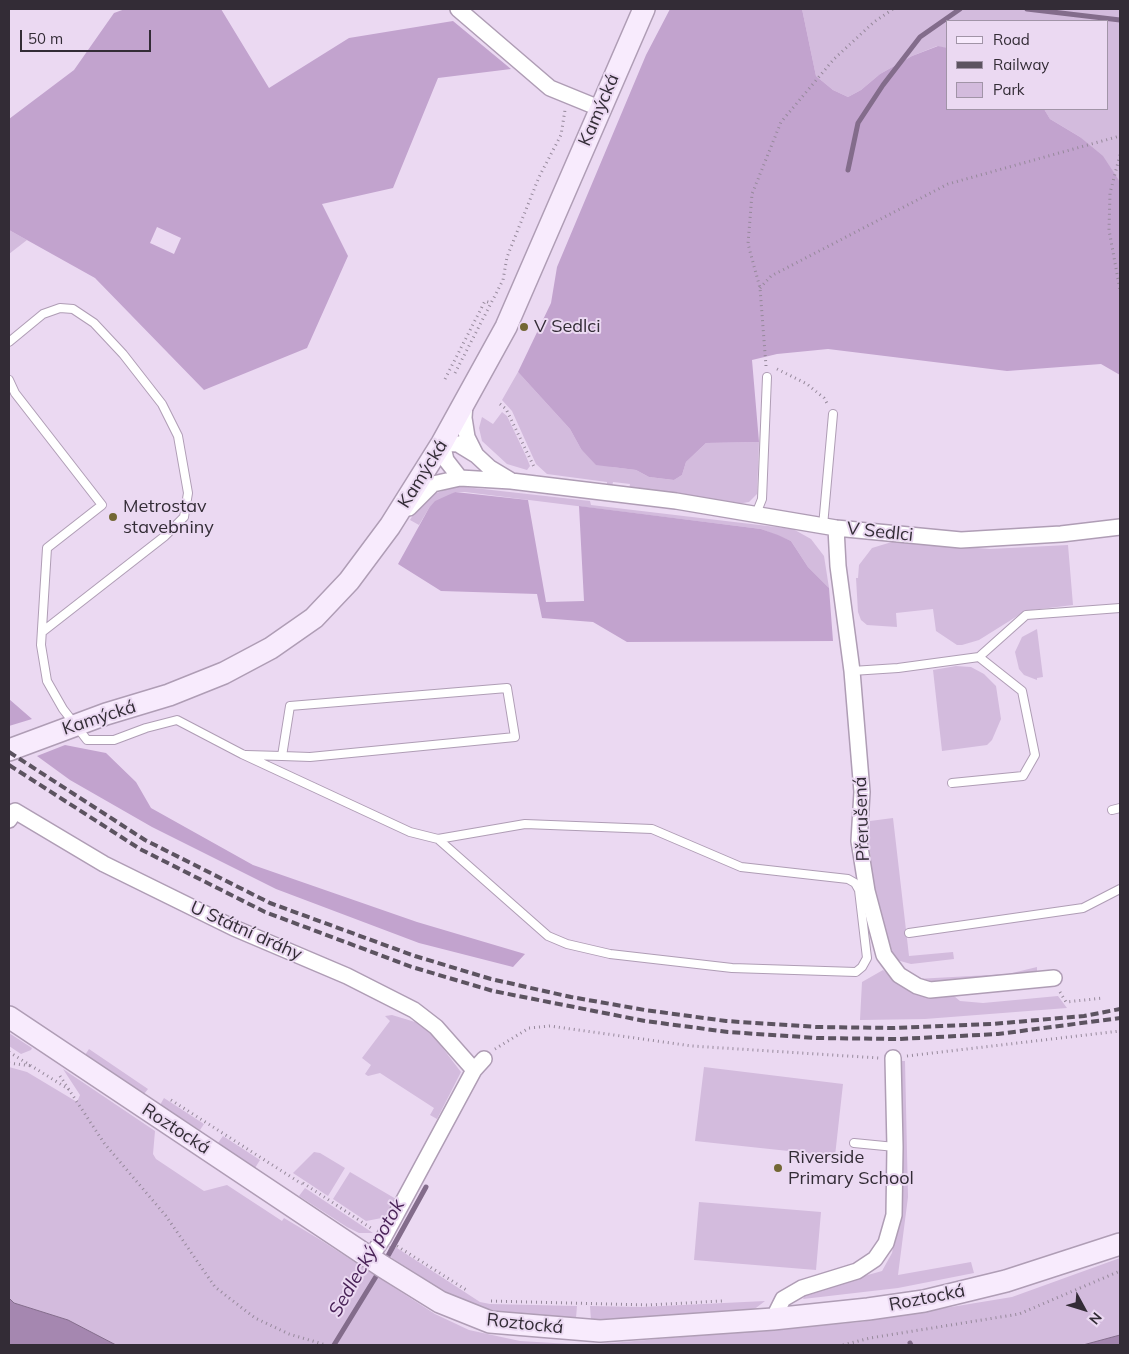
<!DOCTYPE html>
<html>
<head>
<meta charset="utf-8">
<style>
  body { margin:0 }
  #map { position:relative; width:1129px; height:1354px; overflow:hidden; background:#ebd9f2; font-family:Mulish,sans-serif }
  canvas { display:block }
  .frame { position:absolute; inset:0; border:10px solid #332c36; pointer-events:none }
  .legend { position:absolute; left:946px; top:20px; width:162px; height:90px; box-sizing:border-box; background:#ebd9f2; border:1px solid #a194a7; margin:0; padding:6px 9px; list-style:none; font-size:15px; color:#332c36 }
  .legend li { display:flex; align-items:center; gap:10px; height:25px }
  .legend b { width:25px; border:1px solid #a194a7 }
  .north { position:absolute; left:1059px; top:1284px; width:50px; height:50px; -webkit-text-stroke:4px #ebd9f2; paint-order:stroke; rotate:129deg; font-size:14px; font-weight:700; line-height:20px; text-align:center; color:#332c36 }
  .north::after { content:''; display:block; margin:auto; width:18px; height:22px; background:#332c36; clip-path:polygon(50% 0,100% 100%,50% 72%,0 100%) }
  .scale { position:absolute; left:20px; top:30px; width:131px; height:22px; box-sizing:border-box; border:2px solid #332c36; border-top:0; padding-left:6px; font-size:15px; line-height:18px; white-space:nowrap; color:#332c36; -webkit-text-stroke:4px #ebd9f2; paint-order:stroke }
</style>
</head>
<body>
<div id="map">
<canvas width="1129" height="1354"></canvas>
<div class="frame"></div>
<ul class="legend">
<li><b style="height:6px;background:#f8ebfd"></b>Road</li>
<li><b style="height:6px;background:#5c5360"></b>Railway</li>
<li><b style="height:14px;background:#d3bbdd"></b>Park</li>
</ul>
<div class="north">N</div>
<div class="scale">50 m</div>
</div>
<script>
const ctx = document.querySelector('canvas').getContext('2d');
ctx.lineJoin = 'round';
function fillPath(path, color) { ctx.fillStyle = color; ctx.fill(path, 'evenodd'); }
const shape = rows => new Path2D(rows.map(r => 'M' + r).join(''));
function strokePath(path, color, width, dash) { ctx.strokeStyle = color; ctx.lineWidth = width; ctx.lineCap = dash ? 'butt' : 'round'; ctx.setLineDash(dash || []); ctx.stroke(path); }
function label(font, color, halo, rows, align = 'center') {
  ctx.font = font + ' Mulish,sans-serif'; ctx.lineWidth = 4; ctx.setLineDash([]); ctx.textBaseline = 'middle'; ctx.strokeStyle = halo; ctx.fillStyle = color; for (const [text, x, y, turn = 0] of rows) {
    ctx.save(); ctx.translate(x, y); ctx.rotate((+turn || 0) * Math.PI / 180); ctx.textAlign = isNaN(turn) ? turn : align; if (halo) ctx.strokeText(text, 0, 0); ctx.fillText(text, 0, 0); ctx.restore();
  }
}
fillPath(shape([
  [802,9,1120,9,1120,182,1080,137,1050,119,1044,109,1108,109,1108,21,948,21,948,49,937,46,912,56,880,74,861,90,848,97,833,90,816,76],
  [9,230,27,240,9,254],
  [518,372,570,429,581,449,612,467,636,470,649,477,674,480,682,475,686,462,706,443,759,442,757,494,749,502,737,504,629,489,630,484,613,482,612,487,607,486,607,482,547,474,536,464,512,411,502,400],
  [502,412,507,416,526,456,530,466,527,470,507,464,482,441,479,428,482,417,493,424],
  [456,486,590,501,591,505,793,529,811,539,824,556,829,588,808,567,791,541,761,529,465,492,455,492,429,508,419,525,410,520,417,508,431,495],
  [895,541,990,549,1068,545,1073,605,1032,610,1019,615,979,640,962,645,957,645,936,631,933,609,896,613,897,627,867,625,861,620,858,612,856,578,858,578,859,565,872,548],
  [1037,629,1043,677,1037,678,1037,680,1024,675,1019,669,1015,652,1022,637],
  [956,666,971,667,984,674,996,686,1001,719,992,740,987,745,942,751,933,670],
  [893,818,909,956,953,952,954,959,911,964,893,959,874,893,869,841,870,821],
  [1037,967,1037,973,932,984,916,979,1008,974],
  [883,970,900,983,927,997,954,996,960,1001,983,1003,1058,996,1067,1008,925,1019,860,1020,862,982],
  [392,1015,425,1025,461,1072,437,1119,430,1115,434,1108,380,1073,368,1076,365,1074,371,1065,362,1058,390,1021,385,1016],
  [9,1033,32,1048,31,1050,21,1054,9,1046],
  [89,1049,148,1089,144,1094,85,1055],
  [899,1061,905,1061,908,1197,898,1275,971,1262,974,1273,898,1288,803,1299,806,1293,811,1291,882,1271,892,1253,899,1214],
  [9,1067,27,1072,77,1102,80,1095,63,1069,155,1131,153,1154,156,1159,204,1191,227,1185,282,1221,284,1218,319,1239,435,1314,469,1330,520,1341,587,1345,860,1322,1012,1297,1120,1258,1120,1335,1083,1345,116,1345,68,1320,14,1303,9,1298],
  [704,1067,843,1084,835,1156,695,1141],
  [164,1098,204,1124,200,1130,160,1105],
  [223,1136,260,1160,255,1168,218,1143],
  [314,1152,320,1153,345,1168,328,1196,293,1173],
  [350,1172,396,1199,387,1217,366,1221,333,1199],
  [305,1188,373,1233,359,1233,347,1227,299,1196],
  [699,1202,821,1212,816,1270,694,1260],
  [389,1246,397,1248,480,1302,490,1304,577,1306,576,1318,511,1314,483,1308,451,1296,392,1258,388,1253],
  [765,1301,752,1311,591,1320,590,1306,642,1307]
]), '#d3bbdd');
fillPath(shape([
  [125,9,221,9,269,88,349,38,453,21,511,69,438,78,393,188,322,204,348,256,307,348,204,390,95,278,9,230,9,119,74,70,114,13],
  [157,227,181,238,174,254,150,243],
  [670,9,802,9,816,76,833,90,848,97,861,90,880,74,912,56,938,46,947,48,948,109,1044,109,1050,119,1080,137,1103,156,1120,182,1120,375,1101,364,1007,371,828,349,777,354,752,360,759,442,706,443,686,462,682,475,674,480,649,477,636,470,596,465,581,449,570,429,518,372,551,303,557,267,646,55],
  [455,492,528,500,546,602,584,601,579,506,761,529,778,535,791,541,808,567,829,588,833,641,627,642,593,622,542,618,537,594,441,591,398,564,429,508,435,501],
  [9,699,32,719,9,726],
  [65,745,106,753,136,782,151,808,253,865,417,922,525,954,513,967,419,943,276,889,152,827,70,780,37,756]
]), '#c2a3ce');
const water = shape([
  [9,1298,14,1303,68,1320,116,1345,9,1345,9,1298],
  [1120,1335,1120,1345,1083,1345,1120,1335]
]);
fillPath(water, '#a587b0');
strokePath(water, '#836c8b', 1);
strokePath(shape([
  [1027,9,1120,20],
  [848,170,858,123,883,85,920,37,960,9],
  [384,1263,426,1187],
  [910,1343,911,1345],
  [334,1345,380,1270]
]), '#836c8b', 5);
const lane = shape([
  [9,342,43,314,60,308,73,309,94,323,123,354,162,404,178,436,188,493,184,517,165,536,42,632],
  [9,380,15,393,102,505,47,548,41,645,47,681,63,709,87,740,114,740,146,728,177,720,242,754,410,832,438,839,525,824,652,829,741,867,848,879,855,883,859,890,867,958,862,967,856,972,732,968,610,954,567,944,548,936,438,839],
  [756,514,762,499,767,377],
  [823,526,833,414],
  [852,671,898,668,979,657,1026,615,1120,608],
  [246,755,282,756,310,757,515,737,507,688,290,706,282,756],
  [952,783,1023,776,1035,755,1022,691,979,657],
  [1112,810,1120,808],
  [909,933,1083,908,1120,889],
  [854,1143,895,1147]
]);
const street = shape([
  [458,9,550,88,599,108],
  [465,403,464,418,467,437,476,455,490,468,510,480],
  [460,478,446,460,442,443,458,444,476,455],
  [409,508,433,484,460,478,511,481,676,501,836,528,961,540,1061,534,1120,527],
  [836,528,838,566,852,671,862,792,859,841,867,891,884,955,899,975,917,986,930,990,1054,978],
  [9,820,15,811,104,864,234,928,347,976,414,1010,436,1027,474,1070],
  [370,1258,384,1237,474,1070,484,1059],
  [773,1319,783,1299,802,1288,857,1271,875,1259,886,1243,894,1215,895,1147,893,1058]
]);
const secondary = shape([
  [9,750,106,714,169,695,224,673,271,648,314,618,349,581,390,526,442,443,506,327,644,9],
  [9,1017,382,1266,440,1302,490,1322,600,1331,773,1319,868,1309,924,1301,1006,1281,1120,1244]
]);
strokePath(lane, '#af9db5', 10);
strokePath(street, '#af9db5', 18);
strokePath(secondary, '#af9db5', 24);
strokePath(shape([
  [1120,155,1110,193,1109,230,1120,290],
  [760,288,771,276,948,184,1120,136],
  [766,366,760,288,748,244,752,194,781,122,834,59,874,22,893,9],
  [777,369,807,384,824,398,828,405],
  [455,373,503,280,507,257,539,177,561,135,565,110],
  [445,379,485,301,491,303],
  [500,404,506,409,535,469],
  [1060,992,1066,1002,1103,998],
  [495,1049,529,1028,550,1026,692,1046,879,1058],
  [9,1052,70,1090],
  [907,1056,1120,1031],
  [9,1063,32,1066],
  [60,1076,104,1143,166,1216,215,1287,255,1318,289,1334,326,1345],
  [171,1100,302,1184],
  [303,1183,371,1228],
  [397,1246,468,1291],
  [491,1301,648,1305,722,1301],
  [843,1345,870,1338,1019,1314,1120,1271]
]), '#96899b', 3, [1, 4]);
strokePath(lane, '#fff', 8);
strokePath(street, '#fff', 15);
strokePath(secondary, '#f8ebfd', 21);
strokePath(shape([
  [9,752,145,840,270,903,415,956,491,979,571,997,645,1010,726,1021,817,1027,895,1028,992,1024,1084,1016,1120,1009],
  [9,765,140,849,265,912,412,967,493,991,645,1021,728,1032,817,1038,898,1039,998,1034,1120,1018]
]), '#5c5360', 4, [8, 4]);
for (const [x, y, r, color] of [
  [524,327,5,"#736734"],
  [113,517,5,"#736734"],
  [778,1168,5,"#736734"]
]) { const dot = new Path2D(); dot.arc(x, y, r, 0, 2 * Math.PI); ctx.fillStyle = color; ctx.fill(dot); strokePath(dot, '#ebd9f2', 2); }
label('18px', '#332c36', '#ebd9f2', [
  ["Kamýcká",599,110,-67],
  ["Kamýcká",423,474,-58],
  ["V Sedlci",880,532,6],
  ["Kamýcká",99,718,-18],
  ["Přerušená",862,819,-92],
  ["U Státní dráhy",246,931,24],
  ["Roztocká",176,1129,33],
  ["Roztocká",927,1298,-11],
  ["Roztocká",525,1324,6]
]);
label('18px', '#332c36', '#ebd9f2', [
  ["V Sedlci",534,327],
  ["Metrostav",123,507],
  ["stavebniny",123,528],
  ["Riverside",788,1158],
  ["Primary School",788,1179]
], 'left');
label('italic 19px', '#492257', '#ebd9f2', [
  ["Sedlecký potok",367,1258,-60]
]);
</script>
</body>
</html>
